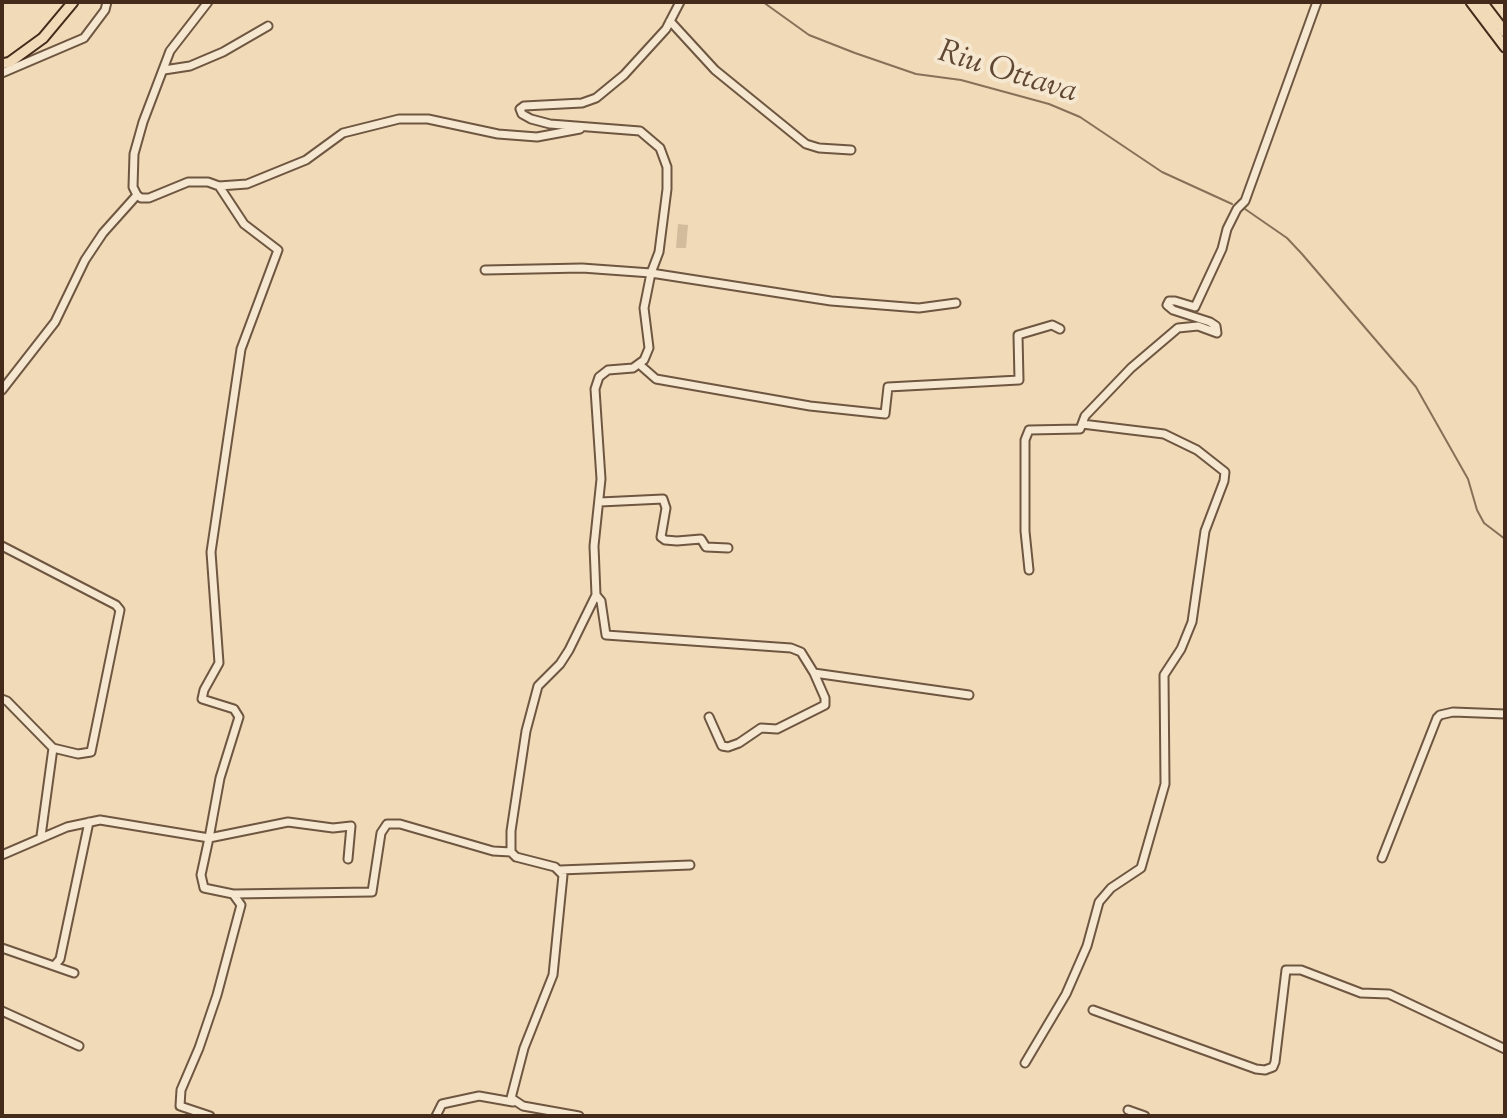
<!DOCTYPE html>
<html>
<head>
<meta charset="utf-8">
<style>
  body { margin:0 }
  #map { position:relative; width:1507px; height:1118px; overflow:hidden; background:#f0dab7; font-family:"Sorts Mill Goudy",serif }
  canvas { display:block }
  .frame { position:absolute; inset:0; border:4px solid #432a1a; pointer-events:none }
</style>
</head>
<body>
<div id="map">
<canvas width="1507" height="1118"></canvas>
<div class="frame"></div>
</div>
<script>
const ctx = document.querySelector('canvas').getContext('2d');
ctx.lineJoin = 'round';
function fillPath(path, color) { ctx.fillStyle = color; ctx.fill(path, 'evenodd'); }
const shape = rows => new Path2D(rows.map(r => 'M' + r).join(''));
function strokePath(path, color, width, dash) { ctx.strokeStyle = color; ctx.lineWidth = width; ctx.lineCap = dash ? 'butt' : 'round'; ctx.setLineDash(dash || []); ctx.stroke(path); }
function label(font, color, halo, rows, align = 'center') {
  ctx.font = font + ' "Sorts Mill Goudy",serif'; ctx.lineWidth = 8; ctx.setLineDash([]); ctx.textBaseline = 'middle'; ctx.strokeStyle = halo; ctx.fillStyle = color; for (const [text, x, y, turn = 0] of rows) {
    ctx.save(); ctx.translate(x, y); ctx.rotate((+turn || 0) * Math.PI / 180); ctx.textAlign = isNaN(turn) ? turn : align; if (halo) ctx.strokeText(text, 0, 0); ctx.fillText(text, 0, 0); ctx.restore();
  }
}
fillPath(shape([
  [678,224,688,225,686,248,676,248]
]), '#d3bc9c');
strokePath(shape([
  [763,2,809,35,855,53,916,74,961,80,1049,104,1080,117,1162,172,1232,204],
  [1245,209,1287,238,1302,254,1416,387,1468,479,1477,510,1484,523,1505,539]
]), '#877058', 2);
const minor = shape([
  [670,21,715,70,806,144,819,148,851,150],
  [164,70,190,66,223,52,268,26],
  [2,73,84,38,105,10,107,2],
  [219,186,244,224,278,250,241,349,211,552,219,663,204,690,202,699,234,709,239,717,220,778,209,838,288,822,333,828,351,826,348,859],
  [137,195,141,198,149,198,188,182,208,182,219,186,247,184,306,160,343,133,399,119,428,119,498,134,537,137,580,129],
  [137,195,133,187,134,154,143,122,170,51,208,2],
  [485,270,582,268,651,273,831,301,919,308,956,303],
  [639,364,656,379,810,406,885,414,888,387,1019,380,1018,335,1052,325,1060,329],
  [2,390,55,322,85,260,103,233,137,195],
  [600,502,663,499,666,508,661,537,665,540,677,541,701,539,706,547,728,548],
  [2,546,116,605,120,610,91,752,78,754,53,748],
  [1029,570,1025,531,1025,440,1029,430,1080,429,1082,424],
  [596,595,601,601,606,635,791,648,801,652,814,673,969,695],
  [2,699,7,701,53,748,41,836],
  [709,717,722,746,728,747,739,743,761,728,777,729,825,705,825,698,814,673],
  [2,855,67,827,100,820,209,838,201,875,204,888,233,894,241,905,217,995,199,1048,181,1090,180,1106,210,1116],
  [1382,858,1437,718,1440,715,1453,712,1505,714],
  [560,870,690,865],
  [233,894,372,892,381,833,387,824,400,824,493,851,511,852],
  [2,948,74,973],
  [55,965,60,959,89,822],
  [1093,1010,1256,1069,1265,1070,1273,1067,1275,1062,1286,970,1301,970,1361,993,1389,994,1505,1049],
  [2,1011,79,1046],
  [1025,1063,1066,994,1087,946,1099,902,1111,888,1141,868,1165,784,1164,675,1181,649,1192,622,1205,531,1224,481,1225,472,1197,450,1164,434,1082,424,1085,416,1131,368,1178,328,1198,326,1217,333,1216,326,1210,322,1173,310,1167,305,1169,301,1175,301,1195,307,1222,249,1227,229,1237,209,1245,201,1317,2],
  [1128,1110,1145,1116],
  [436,1116,442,1104,479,1096,513,1102],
  [579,1116,523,1106,511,1098,524,1048,553,975,563,875,555,867,516,857,511,852,511,831,526,731,538,686,560,664,569,650,596,595,594,546,601,479,595,389,599,377,608,370,633,368,644,360,649,348,644,308,651,273,659,252,667,189,667,167,660,148,640,131,550,124,531,119,522,114,520,109,524,106,582,103,596,98,624,75,666,29,680,2]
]);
const major = shape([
  [1471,2,1505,47],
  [1482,2,1505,32],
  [2,64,10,62,43,38,73,2]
]);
strokePath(minor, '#6e5641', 11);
strokePath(major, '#432a1a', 13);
strokePath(minor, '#f5e7d0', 7);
strokePath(major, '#f0dab7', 9);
label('italic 32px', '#604734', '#f5e7d0', [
  ["Riu Ottava",1007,75,17]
]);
</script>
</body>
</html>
